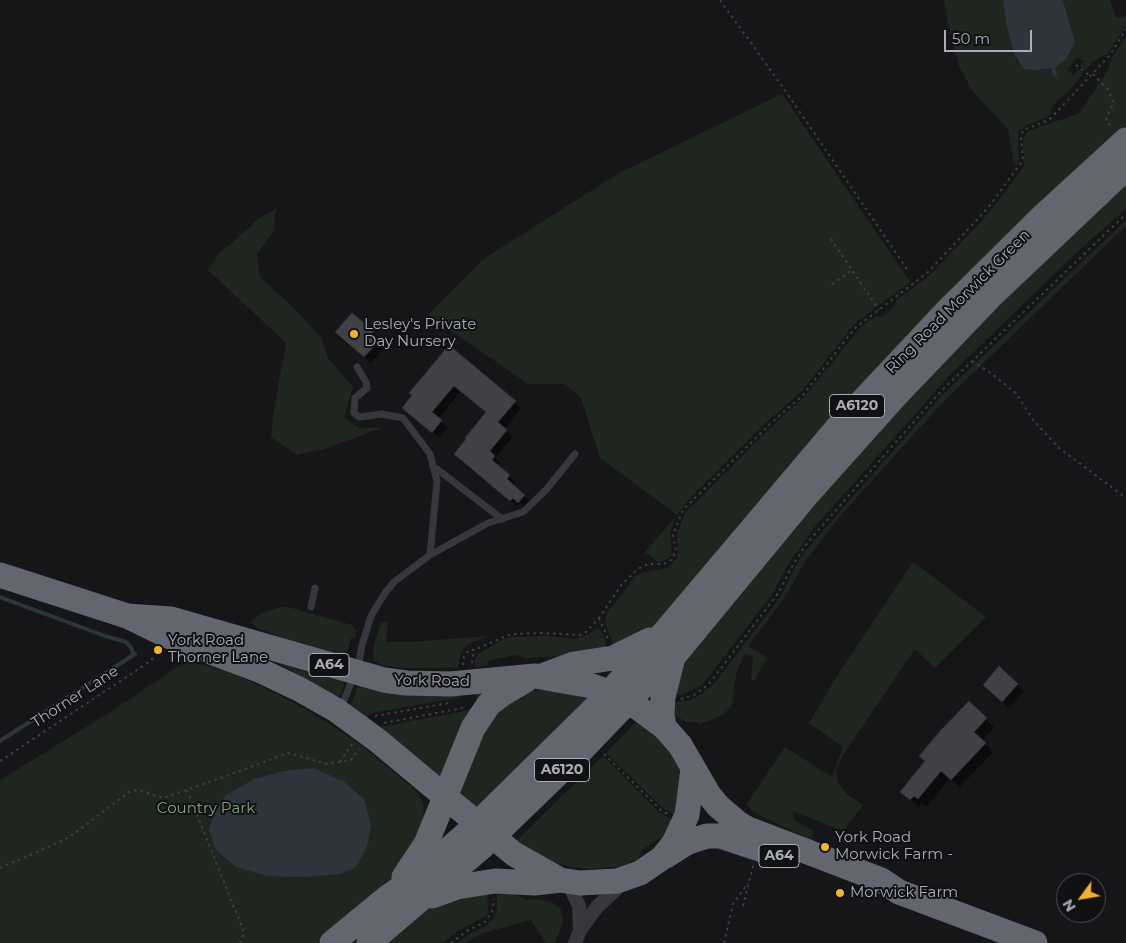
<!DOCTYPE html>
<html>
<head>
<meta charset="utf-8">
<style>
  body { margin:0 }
  #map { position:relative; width:1126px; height:943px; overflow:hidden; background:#161618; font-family:Montserrat,sans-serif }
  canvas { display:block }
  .north { position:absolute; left:1056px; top:873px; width:50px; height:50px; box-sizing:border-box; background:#111113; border:1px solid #4d4f55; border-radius:50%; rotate:238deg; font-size:14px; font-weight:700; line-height:20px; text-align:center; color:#a8adb8 }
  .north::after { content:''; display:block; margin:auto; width:18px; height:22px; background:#f2b134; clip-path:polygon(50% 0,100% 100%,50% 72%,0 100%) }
  .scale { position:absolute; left:944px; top:30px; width:88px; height:22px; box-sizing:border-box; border:2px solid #a8adb8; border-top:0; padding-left:6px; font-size:15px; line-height:18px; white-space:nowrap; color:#a8adb8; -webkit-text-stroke:4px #111113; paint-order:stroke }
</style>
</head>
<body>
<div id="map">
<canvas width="1126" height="943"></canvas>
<div class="north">N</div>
<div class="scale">50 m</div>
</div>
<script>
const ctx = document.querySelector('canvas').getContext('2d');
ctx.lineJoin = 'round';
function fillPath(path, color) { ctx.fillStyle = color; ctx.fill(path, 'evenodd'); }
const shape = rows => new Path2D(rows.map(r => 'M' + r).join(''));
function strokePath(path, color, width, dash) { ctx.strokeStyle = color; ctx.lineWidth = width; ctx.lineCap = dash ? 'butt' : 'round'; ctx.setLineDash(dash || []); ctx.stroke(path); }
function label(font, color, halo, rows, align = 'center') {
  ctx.font = font + ' Montserrat,sans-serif'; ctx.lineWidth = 4; ctx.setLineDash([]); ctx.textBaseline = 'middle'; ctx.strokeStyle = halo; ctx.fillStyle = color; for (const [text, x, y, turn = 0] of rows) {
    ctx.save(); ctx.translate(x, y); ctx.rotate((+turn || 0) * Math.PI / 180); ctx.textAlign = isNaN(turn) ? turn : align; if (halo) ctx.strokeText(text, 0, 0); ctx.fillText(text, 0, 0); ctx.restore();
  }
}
fillPath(shape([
  [944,0,1003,0,1006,24,1017,61,1046,69,1055,68,1061,63,1074,36,1063,0,1110,0,1116,18,1126,16,1126,25,1111,49,1107,54,1094,61,1085,70,1080,66,1084,61,1077,57,1067,70,1074,75,1078,69,1083,73,1073,87,1054,104,1048,117,1027,125,1019,131,1018,137,1019,160,1017,165,1014,166,1008,129,973,92,959,66,949,28],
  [1126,36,1126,132,667,618,616,653,605,622,606,615,634,578,640,573,668,568,672,564,678,557,677,534,685,513,766,432,804,397,861,327,876,316,882,317,892,309,897,300,930,275,978,225,993,208,1024,166,1023,139,1026,133,1031,130,1080,113,1108,70,1111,59],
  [782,94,910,282,854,324,803,390,758,430,691,497,677,515,673,524,670,532,672,553,671,556,666,560,658,562,645,552,677,515,600,458,581,398,565,384,528,384,428,315,485,258,619,173],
  [1126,178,1126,209,1077,252,949,376,813,529,788,565,771,596,702,685,688,692,681,695,674,694,675,672,744,591,772,547,863,441],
  [276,209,274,231,257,254,260,277,295,309,322,339,328,358,353,387,344,417,359,428,382,428,327,448,297,455,271,437,273,415,286,343,208,270,219,253,233,242,259,218],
  [1126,220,1126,226,945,400,842,514,806,560,785,597,748,646,767,658,754,681,751,680,753,656,745,654,737,671,734,688,733,701,730,708,721,716,698,725,697,722,686,722,674,715,670,703,690,700,700,695,714,684,781,596,795,567,806,550,943,394],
  [913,562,986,617,935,668,915,649,845,752,836,769,837,781,847,794,863,805,843,831,792,811,795,821,812,830,813,841,757,814,746,805,785,747,832,777,843,747,809,723,837,676],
  [281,607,288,607,352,625,356,631,355,639,351,638,347,652,339,654,289,640,258,628,250,622,262,613],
  [383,622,388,622,388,624,386,642,410,642,489,636,470,643,464,648,460,655,458,668,401,668,379,664,374,660,373,651,380,624],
  [596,629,600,630,604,635,607,651,588,655,525,658,517,655,490,660,485,666,475,667,475,659,478,654,503,639,512,637,548,636,576,639,587,635],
  [243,648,346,678,341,694,337,697,321,694,291,670],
  [186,661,212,667,236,675,279,695,307,710,330,724,365,748,414,789,423,802,424,811,422,820,428,823,396,877,318,943,0,943,0,780,112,711],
  [358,683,460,693,460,697,457,698,371,713,364,720,347,707,353,701],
  [491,690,443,782,380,727,469,710,476,704,476,692],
  [541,690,550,690,592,699,478,812,464,798,460,788,486,718,526,692],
  [638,720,662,740,680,769,682,778,676,816,662,807,606,753],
  [603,756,659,812,674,821,666,837,658,839,642,850,638,859,621,866,591,869,572,867,553,863,514,843],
  [487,885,488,910,486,916,458,931,442,943,379,943,416,913],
  [512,893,526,900,538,899,552,902,560,908,563,917,563,922,555,943,546,943,531,920,483,933,465,943,456,943,471,933,483,928,492,920,497,910,497,894]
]), '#1e261f');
fillPath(shape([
  [1003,0,1063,0,1075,42,1066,59,1055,68,1034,70,1024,69,1015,56,1006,24],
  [313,768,343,781,364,799,371,824,367,847,356,867,340,874,303,877,267,876,236,867,216,850,209,830,214,814,226,795,254,779,284,771]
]), '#2c353c');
fillPath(shape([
  [373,332,379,339,376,342,383,349,371,363,343,339],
  [449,347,521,408,504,429,513,437,495,458,500,463,498,466,516,482,513,486,531,502,525,508,520,503,517,506,462,460,487,413,461,391,438,419,448,428,439,438,410,414],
  [1017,684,1024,691,1009,708,991,691],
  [969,703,994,727,982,741,993,752,960,787,950,778,927,806,922,803,919,807,902,792]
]), '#0007');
strokePath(shape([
  [1053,68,1055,75],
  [0,597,105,636,126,642,132,649,133,654],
  [0,741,135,654]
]), '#2c353c', 4);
const building = shape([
  [352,313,374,331,370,335,378,342,364,357,335,332,352,313],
  [449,345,516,401,498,422,507,430,490,451,495,456,492,460,510,475,507,479,525,495,518,503,513,498,510,501,454,454,466,439,465,438,486,412,454,386,432,412,442,420,432,433,402,408,412,395,409,393,449,345],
  [999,666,1018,684,1002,702,983,685,999,666],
  [969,701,987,718,974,732,986,743,951,780,941,771,918,799,914,796,910,800,900,792,925,761,919,756,941,730,969,701]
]);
fillPath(building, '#404145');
strokePath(building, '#303034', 1);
strokePath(shape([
  [720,0,782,86,907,269],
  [1076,65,1090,76],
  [1093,74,1108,90,1113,101,1112,106,1106,119,1112,129],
  [831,239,879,310],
  [832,284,852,270],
  [972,361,992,374,1016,393,1033,420,1059,448,1126,498],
  [599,618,609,641],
  [472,663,474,650],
  [463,665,464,656,469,650,474,650,506,636,515,634,544,633,580,635,586,632,599,618,622,584,638,569,648,564,664,564,671,560,676,551,673,535,683,510,770,424,803,395,854,329,928,272,988,208,1023,160,1021,138,1023,130,1049,120,1110,55,1126,29],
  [681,699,694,695,709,684,779,592,791,568,807,543,942,390,1126,214],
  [375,716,449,703],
  [384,723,463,708],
  [604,754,661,810,668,814],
  [0,761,146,664,159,653],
  [340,762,352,744],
  [187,790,242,927,244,934,240,943],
  [0,868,64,840,75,833,129,792,138,790,163,798,218,779,288,753,327,764,351,760,359,749],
  [743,906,753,866],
  [451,943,467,931,485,922,492,912,494,899],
  [724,943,733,904,748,883]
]), '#3d3f44', 2, [2.5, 4]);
strokePath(shape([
  [357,367,366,382,367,388,355,398,354,413,359,417,382,414,403,418,430,454,437,481,430,555],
  [433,466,502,519],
  [311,607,315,588],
  [339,707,343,703,359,663,362,645,371,616,385,593,394,582,430,555,488,523,523,512,546,490,575,454]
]), '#37383d', 7);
strokePath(shape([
  [568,882,579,906,580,930],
  [575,943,580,930,597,907,624,882]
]), '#37383d', 14);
strokePath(shape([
  [0,575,127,616,168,636,259,670,299,689,336,710,377,740,514,854,560,880,580,883,617,881,640,873,662,858,674,843,687,815,693,769],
  [127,616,171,619,384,680,406,683,450,684,535,676,592,686,609,692,629,701,664,727,680,745,709,795,718,806,739,824,748,829,881,880,899,892,1035,943],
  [542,676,574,664,613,658,650,640],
  [664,727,662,714,663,697,673,657],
  [666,856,688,842,707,836,720,836,762,850],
  [404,877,426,844,473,728,489,704,504,693,526,680],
  [432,896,457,887,495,881,535,883,560,880],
  [332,943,388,897,422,873,477,824,596,707,663,634,838,427,945,313,1044,215,1126,140],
  [369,943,482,847,570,762,660,668,673,657,805,497,899,392,990,297,1126,168]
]), '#63666e', 25);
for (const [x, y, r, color] of [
  [354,334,5,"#f2b134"],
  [158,650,5,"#f2b134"],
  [825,847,5,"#f2b134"],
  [840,893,5,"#f2b134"]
]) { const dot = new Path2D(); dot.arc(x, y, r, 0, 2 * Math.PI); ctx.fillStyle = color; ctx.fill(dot); strokePath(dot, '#111113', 2); }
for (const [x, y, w] of [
  [857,406,55],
  [329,665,40],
  [562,770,55],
  [779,856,40]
]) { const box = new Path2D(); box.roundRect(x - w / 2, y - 11.5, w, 23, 4); ctx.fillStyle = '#111113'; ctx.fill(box); strokePath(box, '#a8adb8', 1); }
label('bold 14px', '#a8adb8', null, [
  ["A6120",857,406],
  ["A64",329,665],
  ["A6120",562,770],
  ["A64",779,856]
]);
label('15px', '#a8adb8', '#111113', [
  ["Ring Road Morwick Green",958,302,-45],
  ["York Road",432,681,1],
  ["Thorner Lane",75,697,-33]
]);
label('15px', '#a8adb8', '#111113', [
  ["Lesley's Private",364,325],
  ["Day Nursery",364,342],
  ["York Road",168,641],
  ["Thorner Lane",168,658],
  ["York Road",835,838],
  ["Morwick Farm -",835,855],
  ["Morwick Farm",850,893]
], 'left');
label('15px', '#7fa381', '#111113', [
  ["Country Park",206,809]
]);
</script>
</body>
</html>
